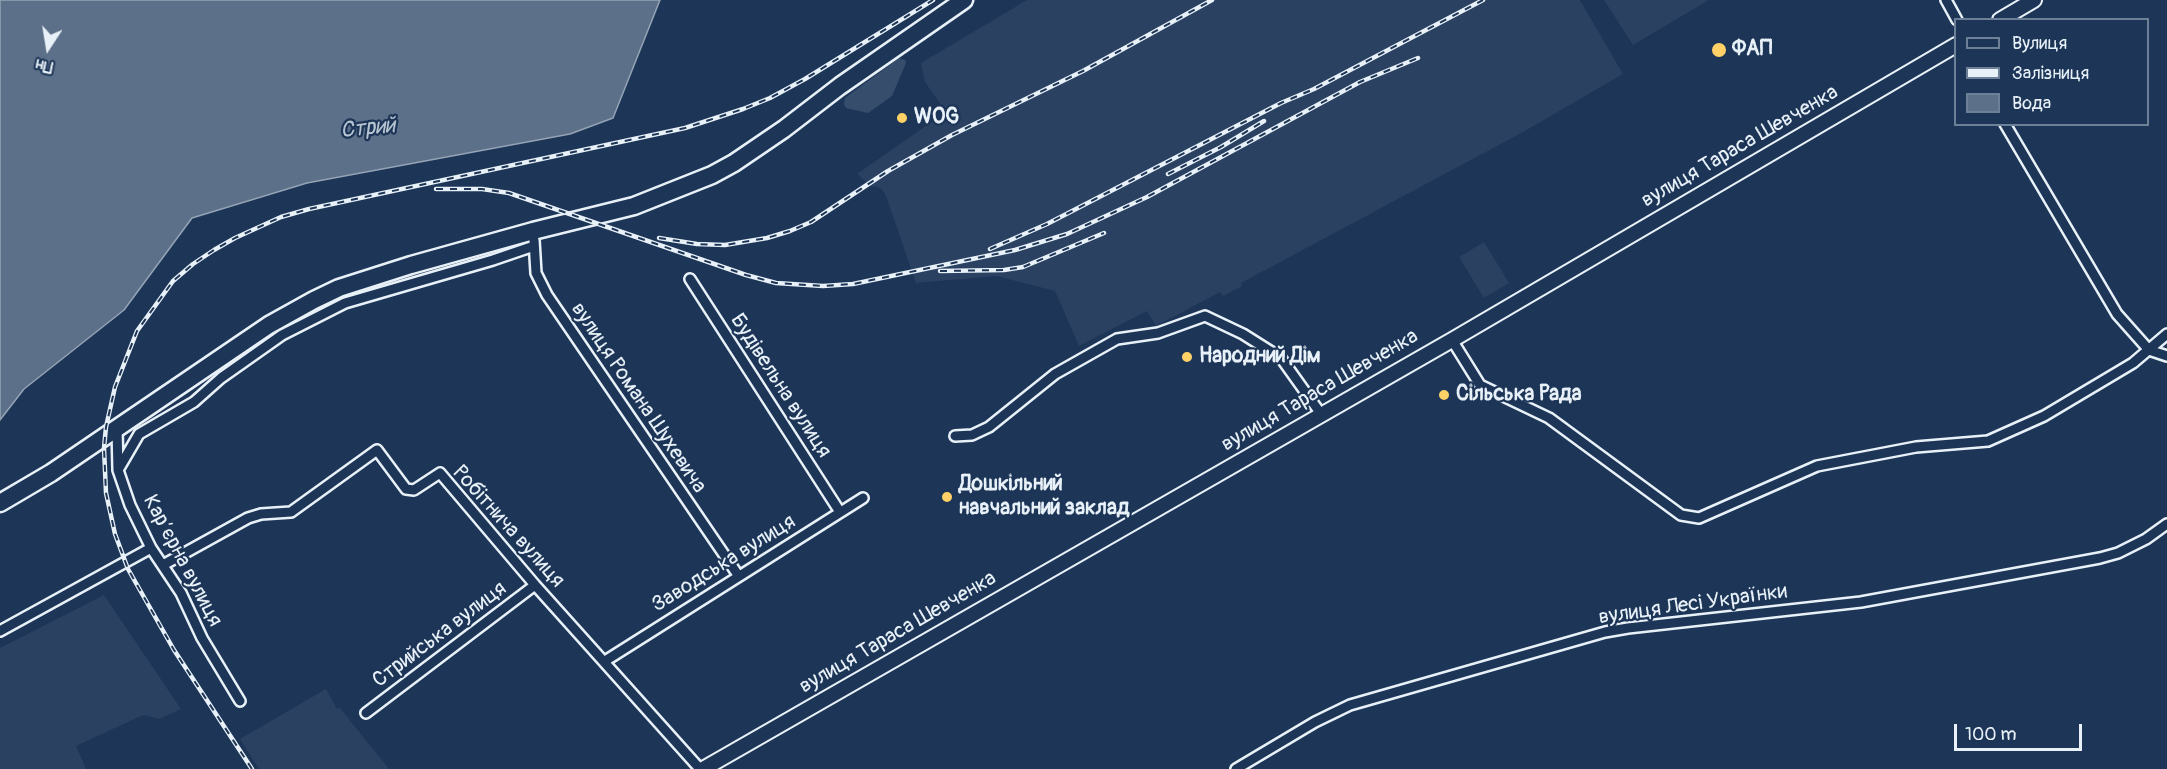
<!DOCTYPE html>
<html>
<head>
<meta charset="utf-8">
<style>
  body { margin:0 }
  #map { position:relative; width:2167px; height:769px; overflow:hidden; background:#1d3557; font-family:Pangolin,sans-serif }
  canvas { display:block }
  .legend { position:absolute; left:1954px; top:18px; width:195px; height:108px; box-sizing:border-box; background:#1d3557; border:2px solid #6e8097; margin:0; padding:8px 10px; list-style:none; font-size:18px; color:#e8f1f8 }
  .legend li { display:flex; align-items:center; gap:12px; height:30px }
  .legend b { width:30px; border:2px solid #6e8097 }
  .north { position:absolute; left:18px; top:18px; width:60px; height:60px; -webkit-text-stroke:4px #1d3557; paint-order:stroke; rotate:192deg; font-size:16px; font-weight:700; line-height:24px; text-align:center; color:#e8f1f8 }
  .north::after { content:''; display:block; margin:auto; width:21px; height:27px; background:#e8f1f8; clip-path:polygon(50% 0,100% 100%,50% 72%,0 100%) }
  .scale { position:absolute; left:1954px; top:724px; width:128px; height:27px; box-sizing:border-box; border:3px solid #e8f1f8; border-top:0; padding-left:8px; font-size:18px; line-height:21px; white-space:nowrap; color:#e8f1f8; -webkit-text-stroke:4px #1d3557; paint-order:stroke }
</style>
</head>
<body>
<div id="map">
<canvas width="2167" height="769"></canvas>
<ul class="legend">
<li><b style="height:8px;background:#1d3557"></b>Вулиця</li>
<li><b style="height:8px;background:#e8f1f8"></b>Залізниця</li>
<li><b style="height:16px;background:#5d7089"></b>Вода</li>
</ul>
<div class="north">Пн</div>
<div class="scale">100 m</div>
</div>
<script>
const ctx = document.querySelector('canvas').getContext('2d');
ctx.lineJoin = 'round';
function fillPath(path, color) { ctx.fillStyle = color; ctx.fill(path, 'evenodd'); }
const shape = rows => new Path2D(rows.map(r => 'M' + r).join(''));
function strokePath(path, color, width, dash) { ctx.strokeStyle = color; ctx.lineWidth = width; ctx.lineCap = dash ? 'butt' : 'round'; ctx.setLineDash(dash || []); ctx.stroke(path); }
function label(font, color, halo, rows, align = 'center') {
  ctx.font = font + ' Pangolin,sans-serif'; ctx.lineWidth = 4.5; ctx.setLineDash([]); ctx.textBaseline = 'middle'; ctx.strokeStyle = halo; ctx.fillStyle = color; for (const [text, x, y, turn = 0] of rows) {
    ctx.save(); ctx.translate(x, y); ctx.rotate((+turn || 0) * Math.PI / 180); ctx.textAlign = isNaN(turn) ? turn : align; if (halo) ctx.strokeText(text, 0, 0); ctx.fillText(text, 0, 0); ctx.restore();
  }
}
fillPath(shape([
  [1027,0,1580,0,1623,74,1525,131,1241,283,1242,286,1223,296,1220,292,1156,326,1147,311,1079,346,1055,291,996,276,916,283,886,196,881,188,871,186,857,174,946,112,925,82,921,63],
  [1604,0,1709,0,1633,45],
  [1484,242,1509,283,1484,298,1459,257],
  [104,595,181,709,159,719,143,715,76,746,86,769,0,769,0,648],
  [326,689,337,709,340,708,389,769,259,769,240,739]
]), '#2a4162');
fillPath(shape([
  [899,58,905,60,906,63,892,96,868,113,846,108,844,104,845,98]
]), '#374d6c');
const water = shape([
  [0,0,660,0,613,118,570,134,307,183,192,218,124,310,24,389,0,420,0,0]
]);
fillPath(water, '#5d7089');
strokePath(water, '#95a4b5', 1.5);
const street = shape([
  [1946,0,1957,20],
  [2005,124,2117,314,2149,350,2167,356],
  [534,240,536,273,547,295,738,575],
  [690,279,840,512],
  [1452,340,1480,385,1549,418,1681,515,1699,518,1817,466,1916,447,1988,441,2044,416,2133,363,2167,334],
  [117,429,118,470,130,505,151,548,181,593,202,638,240,701],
  [955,436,972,435,989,427,1055,374,1117,339,1158,333,1205,316,1243,334,1281,358,1321,414],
  [118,470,139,434,194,402,221,378,282,335,345,303,493,260,534,246],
  [163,565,248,518,261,514,291,512,377,450,406,489,414,490,440,473,535,585,700,769],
  [0,631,151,548],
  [605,661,863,498],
  [366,713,535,585],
  [1236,769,1315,722,1350,705,1605,632,1628,628,1861,602,2100,558,2118,553,2146,539,2167,524]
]);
const secondary = shape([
  [2000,20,2034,0],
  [703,769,1452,340,1956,45]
]);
const highway = shape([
  [0,503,51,473,269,325,314,300,339,288,411,265,533,231,634,206,712,175,734,163,784,129,840,86,964,0]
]);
strokePath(street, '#e8f1f8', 14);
strokePath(secondary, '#e8f1f8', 18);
strokePath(highway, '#e8f1f8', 21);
strokePath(street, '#1d3557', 9);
strokePath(secondary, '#1d3557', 14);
strokePath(highway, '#1d3557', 16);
const rail = shape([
  [1168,174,1221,147,1264,121],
  [436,189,482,189,509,193,746,275,776,283,823,286,853,284,1015,250,1067,234,1147,197,1360,82,1418,58],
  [659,238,697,244,725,245,767,238,790,231,811,222,888,171,952,135,1083,71,1212,0],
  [990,249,1047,224,1281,103,1314,89,1483,0],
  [940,271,1004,270,1023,267,1104,233],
  [252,769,174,650,128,569,115,534,106,493,104,448,106,427,115,387,137,331,173,281,193,264,214,250,235,238,281,217,309,209,685,128,743,109,770,98,805,79,933,0]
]);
strokePath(rail, '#e8f1f8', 4.5);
strokePath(rail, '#1d3557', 2, [7]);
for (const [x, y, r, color] of [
  [1719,50,8,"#ffd166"],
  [902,118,6,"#ffd166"],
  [1187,357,6,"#ffd166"],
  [1444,395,6,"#ffd166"],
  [947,497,6,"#ffd166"]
]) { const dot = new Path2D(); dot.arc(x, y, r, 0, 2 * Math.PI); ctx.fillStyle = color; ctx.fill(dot); strokePath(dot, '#1d3557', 2); }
label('bold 21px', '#e8f1f8', '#1d3557', [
  ["ФАП",1732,50],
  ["WOG",914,118],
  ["Народний Дім",1199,357],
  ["Сільська Рада",1456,395],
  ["Дошкільний",959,485],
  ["навчальний заклад",959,509]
], 'left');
label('21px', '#e8f1f8', '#1d3557', [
  ["вулиця Тараса Шевченка",1740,147,-30],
  ["Будівельна вулиця",780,386,57],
  ["вулиця Тараса Шевченка",1320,391,-30],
  ["вулиця Романа Шухевича",638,398,56],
  ["Робітнича вулиця",508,527,48],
  ["Карʼєрна вулиця",182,561,62],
  ["Заводська вулиця",724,564,-32],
  ["вулиця Лесі Українки",1693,605,-8],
  ["вулиця Тараса Шевченка",898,633,-30],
  ["Стрийська вулиця",440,635,-37]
]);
label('italic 22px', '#b7c4d1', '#1d3557', [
  ["Стрий",368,129,-6]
]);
</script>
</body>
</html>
